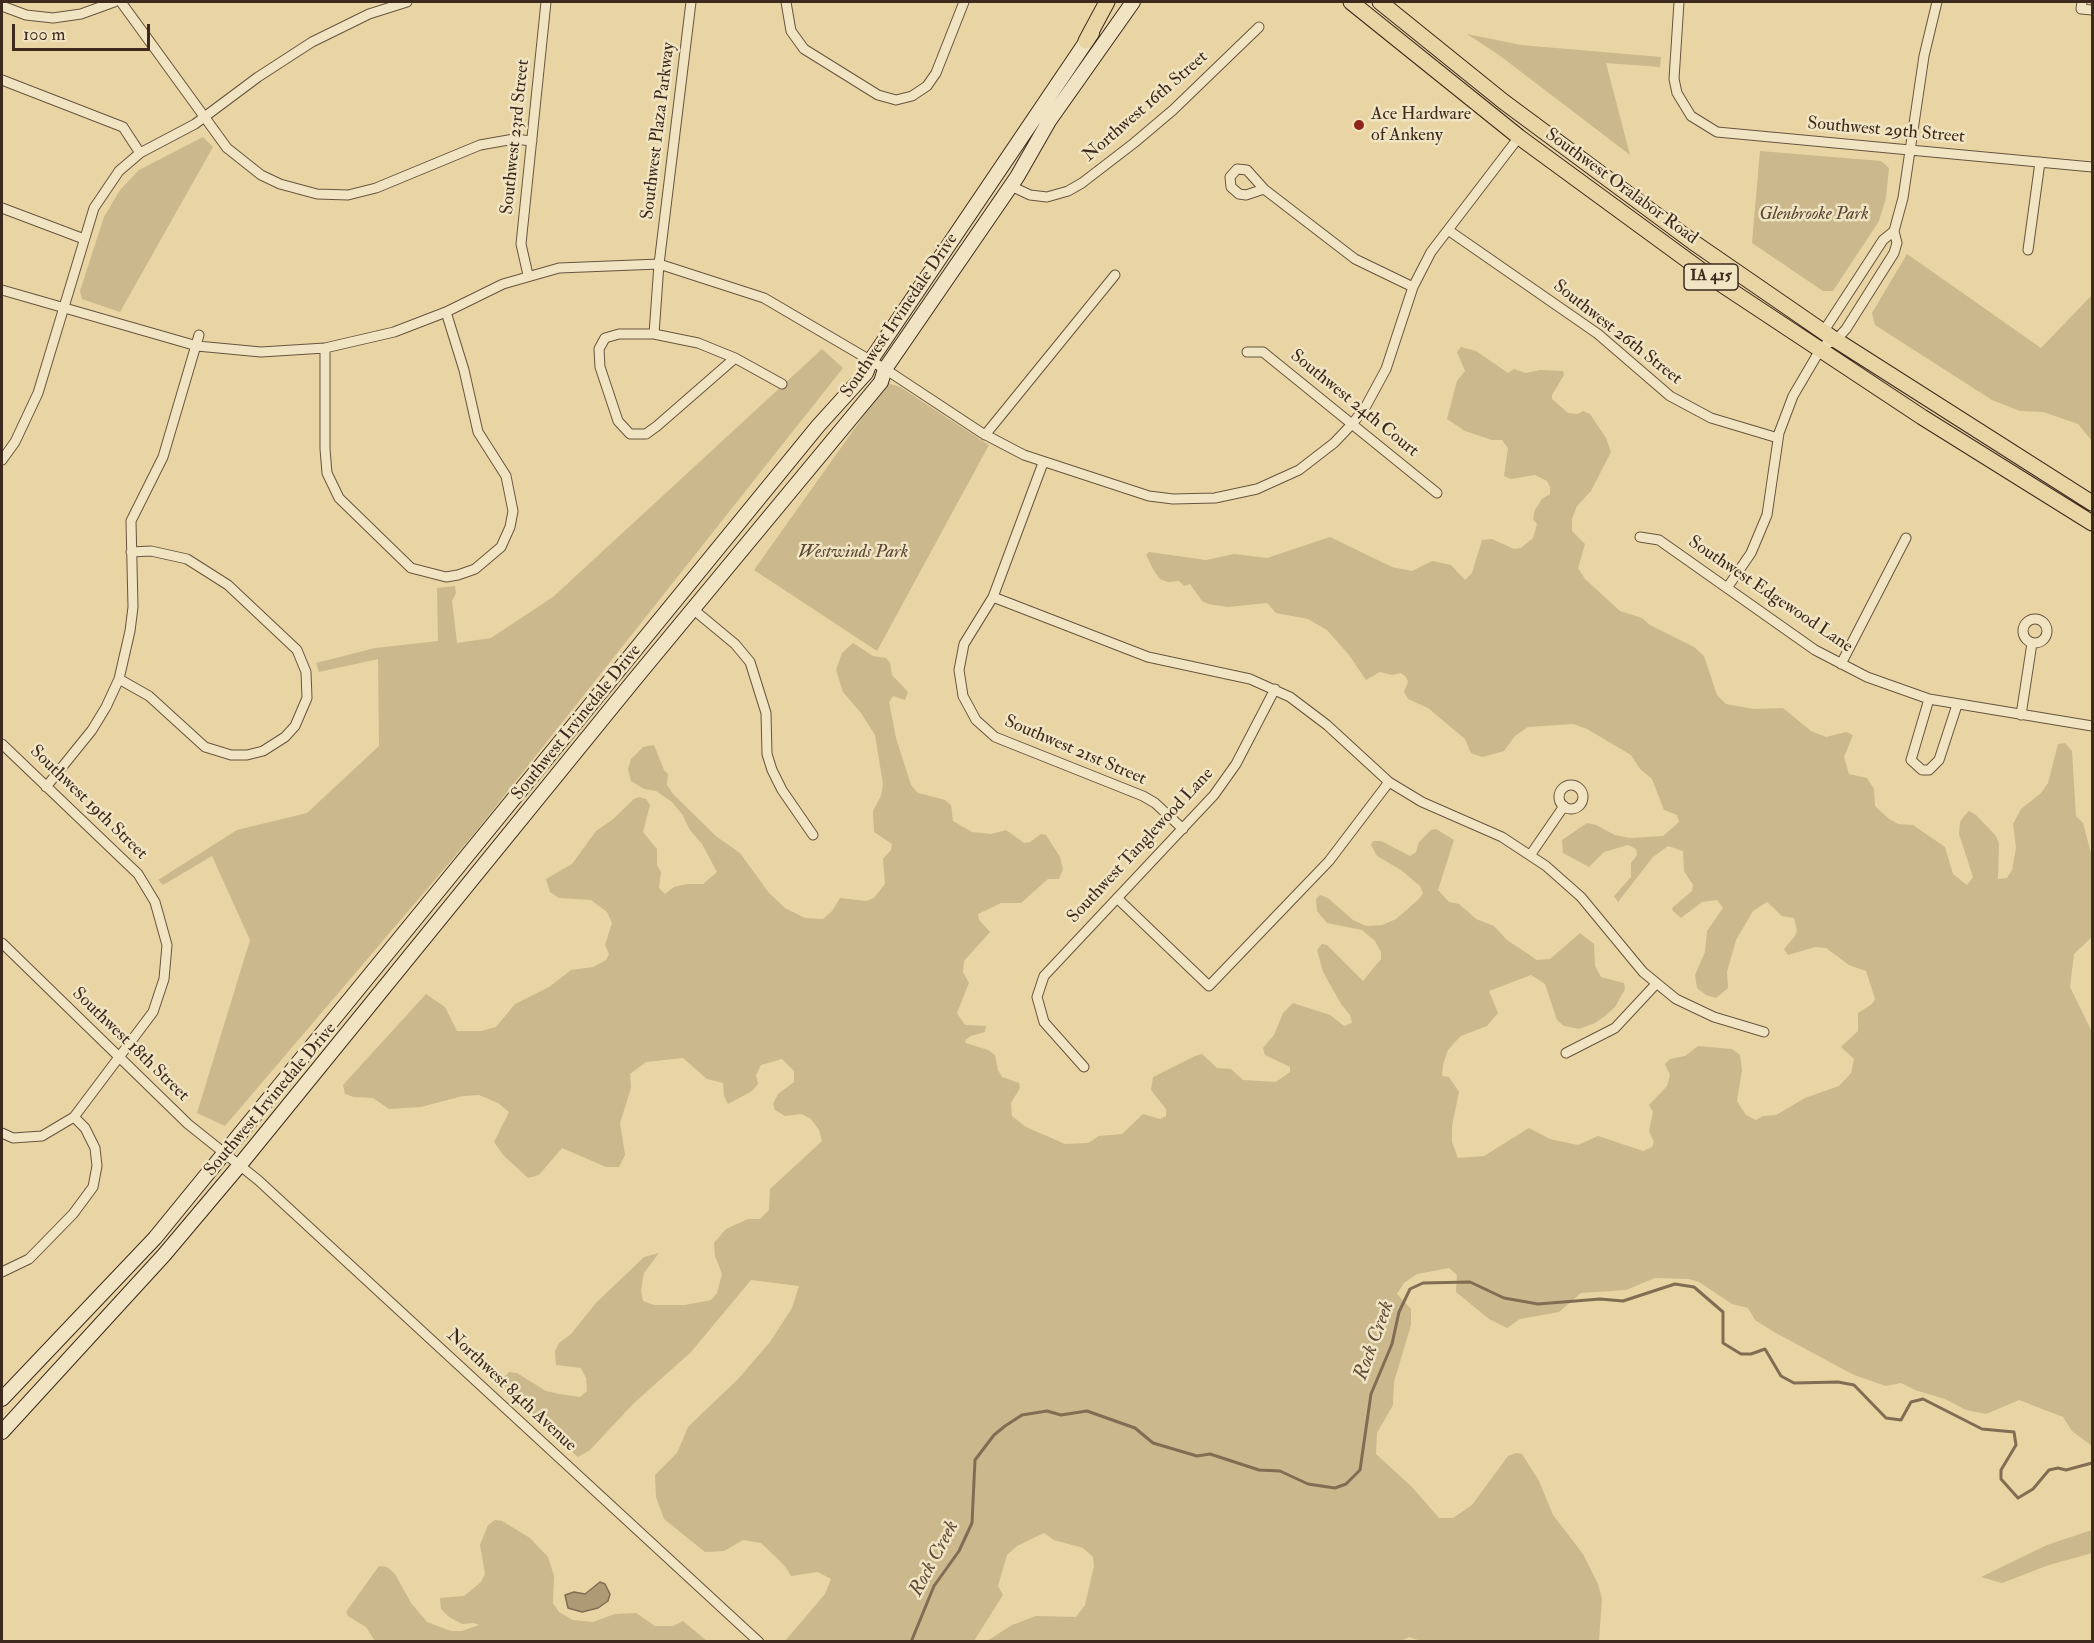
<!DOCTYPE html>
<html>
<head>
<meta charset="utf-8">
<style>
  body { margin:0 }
  #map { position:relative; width:2094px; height:1643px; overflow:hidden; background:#e8d5a3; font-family:"IM FELL Double Pica",serif }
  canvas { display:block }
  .frame { position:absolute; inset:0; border:3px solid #3d291e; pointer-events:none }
  .scale { position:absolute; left:12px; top:24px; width:138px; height:27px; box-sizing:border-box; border:3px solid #3d291e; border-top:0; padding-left:8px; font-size:18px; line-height:21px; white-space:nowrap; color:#3d291e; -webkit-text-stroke:4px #f0e4c3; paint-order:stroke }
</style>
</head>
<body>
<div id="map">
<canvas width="2094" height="1643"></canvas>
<div class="frame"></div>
<div class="scale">100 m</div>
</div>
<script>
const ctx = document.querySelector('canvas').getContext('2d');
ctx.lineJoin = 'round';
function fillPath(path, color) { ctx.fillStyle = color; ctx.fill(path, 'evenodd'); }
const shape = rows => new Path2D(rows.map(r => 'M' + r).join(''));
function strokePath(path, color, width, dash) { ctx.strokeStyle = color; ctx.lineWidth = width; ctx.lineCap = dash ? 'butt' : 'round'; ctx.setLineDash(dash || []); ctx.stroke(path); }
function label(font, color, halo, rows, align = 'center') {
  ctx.font = font + ' "IM FELL Double Pica",serif'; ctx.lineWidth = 5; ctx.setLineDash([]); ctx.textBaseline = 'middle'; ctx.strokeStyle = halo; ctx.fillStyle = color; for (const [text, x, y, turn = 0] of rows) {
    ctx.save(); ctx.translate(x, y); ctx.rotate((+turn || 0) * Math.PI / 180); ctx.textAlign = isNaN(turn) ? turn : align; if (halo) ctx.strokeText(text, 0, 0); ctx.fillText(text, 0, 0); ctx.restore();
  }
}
fillPath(shape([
  [1467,34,1521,45,1661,57,1660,67,1606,63,1630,155,1499,55],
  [203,137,213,147,120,312,82,299,80,291,104,217,120,190,139,170],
  [1760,151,1881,161,1889,168,1886,198,1879,221,1833,291,1823,291,1752,243],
  [1907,254,2041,348,2092,295,2092,441,2078,424,2043,412,2020,411,1992,400,1875,325,1872,313],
  [1461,347,1476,351,1508,373,1514,369,1526,373,1540,370,1563,371,1564,375,1552,395,1552,399,1568,413,1578,414,1583,411,1590,414,1606,438,1611,452,1591,491,1577,506,1572,519,1572,531,1585,544,1578,568,1585,579,1620,611,1642,618,1650,625,1694,647,1704,656,1717,695,1726,704,1753,709,1783,708,1811,731,1826,737,1846,732,1853,735,1844,757,1849,774,1867,778,1874,789,1875,806,1889,819,1898,824,1913,825,1945,847,1953,874,1967,885,1973,877,1959,834,1960,822,1964,816,1969,811,1976,815,1996,836,1999,844,1998,879,2007,878,2012,870,2016,848,2013,824,2021,809,2041,793,2048,783,2058,744,2065,743,2072,751,2076,816,2083,823,2092,857,2092,937,2074,954,2070,987,2092,1032,2092,1446,2072,1431,2063,1417,2019,1400,1986,1414,1966,1410,1945,1399,1915,1390,1901,1383,1886,1386,1854,1375,1774,1332,1755,1320,1748,1308,1732,1304,1699,1282,1689,1279,1655,1278,1626,1290,1581,1293,1559,1312,1520,1319,1507,1328,1489,1319,1456,1292,1457,1275,1449,1268,1417,1274,1404,1283,1397,1294,1411,1309,1411,1325,1394,1382,1393,1405,1377,1433,1376,1454,1412,1487,1439,1518,1453,1518,1472,1505,1508,1456,1516,1453,1522,1454,1539,1481,1553,1515,1583,1554,1598,1584,1602,1599,1599,1641,1424,1642,1409,1637,1399,1642,987,1641,1012,1625,1036,1616,1076,1617,1085,1605,1094,1566,1093,1557,1083,1548,1054,1540,1044,1533,1017,1546,1007,1555,998,1586,1003,1595,974,1641,785,1641,825,1594,831,1579,818,1572,791,1576,785,1566,761,1543,743,1540,724,1551,705,1552,664,1519,656,1497,655,1475,677,1453,688,1427,739,1378,770,1342,792,1308,799,1286,751,1280,691,1352,633,1404,590,1450,578,1457,514,1402,499,1383,509,1372,517,1373,546,1391,559,1394,580,1397,587,1391,586,1378,581,1368,556,1365,555,1351,559,1343,571,1334,596,1303,644,1257,659,1253,644,1273,641,1290,643,1301,654,1305,685,1305,711,1300,717,1293,722,1274,715,1256,714,1243,726,1229,748,1219,760,1219,769,1210,770,1189,822,1141,819,1130,811,1119,802,1114,785,1116,775,1110,773,1104,778,1094,794,1082,794,1071,782,1059,761,1065,756,1075,758,1084,752,1091,728,1104,724,1096,723,1083,707,1079,683,1058,646,1062,630,1074,631,1088,620,1123,625,1155,619,1167,606,1167,562,1148,539,1175,528,1178,503,1155,494,1142,509,1112,498,1103,479,1095,463,1096,421,1107,389,1109,373,1098,354,1097,345,1094,343,1085,426,994,445,1007,457,1031,481,1031,496,1027,515,1004,549,987,571,970,593,967,606,960,609,954,605,945,612,923,607,912,591,900,559,898,550,892,546,879,572,864,596,831,612,820,634,799,639,797,646,799,650,805,643,832,657,849,657,865,661,872,659,888,665,894,674,887,687,884,703,884,717,872,702,844,690,830,682,814,672,802,656,791,644,789,631,781,628,769,631,759,643,747,654,745,664,770,668,774,667,785,673,794,717,837,740,853,769,893,785,908,805,918,823,919,832,911,840,898,866,901,874,898,885,884,883,859,891,850,892,844,874,832,873,811,881,796,883,784,875,735,861,713,843,692,836,670,842,653,853,643,873,656,886,658,890,663,892,675,908,692,905,700,893,696,889,702,896,738,911,785,918,793,945,800,951,805,953,821,972,832,991,834,1006,830,1024,843,1030,842,1041,834,1046,835,1060,857,1063,869,1059,879,1048,879,1021,903,1001,903,978,914,979,920,990,932,964,961,963,972,969,983,957,1013,965,1025,986,1026,985,1032,971,1036,965,1040,966,1043,988,1050,995,1055,998,1070,1002,1077,1019,1083,1020,1088,1011,1103,1012,1116,1026,1127,1065,1144,1088,1143,1099,1136,1122,1134,1143,1114,1160,1119,1166,1116,1166,1109,1151,1090,1153,1077,1195,1056,1202,1054,1217,1068,1231,1069,1243,1080,1276,1082,1290,1072,1290,1067,1265,1055,1263,1048,1274,1035,1283,1013,1293,1003,1330,1015,1344,1026,1352,1023,1350,1015,1341,1004,1323,972,1317,950,1322,944,1327,945,1363,981,1381,959,1381,952,1375,941,1362,930,1327,923,1317,911,1316,899,1320,895,1328,898,1353,920,1366,926,1382,925,1396,919,1419,899,1423,893,1420,886,1401,870,1377,856,1371,845,1373,841,1381,841,1410,856,1416,852,1419,842,1431,830,1436,829,1454,840,1438,890,1449,902,1459,904,1476,919,1494,926,1507,940,1537,960,1550,959,1580,933,1594,944,1595,966,1601,977,1624,983,1625,989,1615,1007,1605,1016,1595,1023,1579,1029,1564,1026,1557,1020,1545,984,1531,975,1489,991,1498,1013,1487,1026,1461,1036,1456,1041,1448,1050,1443,1065,1442,1076,1449,1077,1459,1092,1452,1126,1452,1142,1458,1158,1484,1156,1529,1128,1550,1139,1578,1145,1598,1136,1643,1151,1652,1147,1654,1142,1649,1131,1653,1112,1649,1105,1667,1086,1670,1075,1665,1064,1670,1059,1685,1056,1698,1046,1732,1049,1740,1055,1742,1070,1737,1101,1746,1115,1756,1120,1763,1116,1776,1115,1805,1098,1839,1086,1851,1073,1854,1059,1841,1047,1858,1031,1858,1013,1872,1004,1875,999,1866,971,1849,965,1826,948,1815,947,1788,955,1784,949,1795,936,1797,930,1794,918,1782,916,1767,902,1753,911,1736,940,1727,972,1728,988,1716,998,1706,995,1697,988,1695,975,1705,952,1707,931,1723,908,1717,900,1702,902,1681,918,1673,911,1672,908,1692,891,1693,885,1684,871,1683,851,1668,846,1653,857,1618,902,1614,896,1631,877,1631,863,1637,855,1636,849,1628,845,1604,852,1589,867,1563,853,1562,840,1587,823,1596,825,1615,835,1630,838,1663,836,1679,822,1677,815,1664,810,1652,779,1640,769,1631,755,1587,729,1573,724,1528,727,1515,736,1504,751,1483,757,1476,755,1471,753,1465,739,1428,708,1408,699,1404,692,1408,682,1406,677,1401,673,1392,675,1380,672,1366,680,1349,655,1327,630,1308,619,1276,613,1267,603,1228,607,1208,604,1202,601,1190,584,1184,586,1179,581,1168,582,1160,579,1154,571,1146,555,1149,552,1206,560,1234,554,1267,558,1330,537,1392,567,1412,571,1432,561,1451,565,1465,580,1472,573,1482,540,1492,539,1514,549,1521,548,1533,538,1537,524,1533,519,1535,510,1542,499,1550,494,1550,487,1547,481,1535,475,1511,479,1504,476,1508,448,1502,440,1492,440,1465,431,1447,419,1457,381,1465,371,1457,352],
  [822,349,843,368,473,835,225,1126,197,1113,250,940,212,856,163,885,158,880,237,830,307,813,379,746,378,659,319,672,316,663,375,648,438,641,437,588,455,586,456,593,452,601,457,643,491,638,553,597],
  [887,383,900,387,989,445,877,651,754,570],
  [495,1520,502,1521,530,1538,548,1557,554,1576,553,1603,559,1612,573,1620,593,1622,615,1614,636,1613,655,1626,673,1626,683,1621,707,1641,375,1641,366,1627,348,1616,346,1612,379,1566,387,1567,395,1574,411,1603,427,1622,451,1631,462,1631,479,1625,474,1623,462,1624,449,1617,441,1609,440,1598,464,1596,481,1582,485,1574,480,1545,488,1525],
  [2092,1530,2092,1553,2049,1565,2002,1583,1981,1577,2047,1545]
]), '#cbb88c');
const water = shape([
  [600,1582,605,1584,610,1594,608,1601,598,1608,582,1612,568,1608,565,1595,574,1592,585,1594,600,1582]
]);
fillPath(water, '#ae9b76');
strokePath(water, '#816d53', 1.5);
strokePath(shape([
  [911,1642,934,1586,959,1551,972,1523,975,1460,994,1435,1005,1426,1022,1415,1047,1411,1061,1415,1087,1411,1135,1428,1153,1443,1197,1456,1210,1454,1259,1470,1280,1471,1308,1484,1335,1488,1346,1484,1360,1470,1371,1394,1392,1344,1399,1312,1410,1289,1423,1283,1470,1282,1504,1298,1538,1304,1600,1299,1623,1301,1675,1284,1694,1287,1723,1312,1723,1343,1741,1354,1751,1354,1765,1349,1781,1376,1794,1383,1838,1382,1854,1385,1886,1418,1901,1420,1911,1402,1923,1399,1982,1429,2014,1432,2016,1445,2001,1470,2001,1479,2018,1498,2033,1489,2049,1470,2058,1468,2066,1470,2092,1463]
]), '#816d53', 3);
const street = shape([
  [121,2,227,148,261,175,280,184,317,194,348,195,376,188,480,145,514,139,532,141],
  [786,2,791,31,804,49,878,95,896,100,912,96,927,86,936,73,964,2],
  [1679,2,1674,79,1677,93,1691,116,1717,132,2092,167],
  [2082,2,2081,9,2092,10],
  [2,6,26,15,53,18,81,14,114,2],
  [2,80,123,127,140,153],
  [1011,186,1030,195,1047,197,1068,191,1082,183,1134,143,1173,110,1259,27],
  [1264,189,1246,195,1239,194,1231,187,1230,177,1237,169,1247,170,1264,189,1355,259,1413,287],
  [2,208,84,239],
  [1448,230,1598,334,1670,396,1711,418,1778,438],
  [2028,250,2040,162],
  [528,275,521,244,546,2],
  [2,290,197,346,261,352,325,348,394,332,446,312,503,284,559,268,659,264,764,298,885,369,982,433,1024,455,1149,496,1173,499,1215,498,1257,489,1299,470,1334,443,1353,423,1366,406,1386,369,1413,287,1431,252,1519,137],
  [654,334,698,343,735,358,657,426,646,434,630,434,618,421,600,367,599,349,605,338,619,334,654,334,659,264,691,2],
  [1825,336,1827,326,1872,257,1883,240,1894,231],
  [325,348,325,449,327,473,339,498,411,568,446,577,458,575,475,569,501,547,510,527,513,511,506,476,478,432,464,370,446,312],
  [1247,352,1263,352,1437,493],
  [735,358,782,384],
  [985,435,1115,275],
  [2,460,15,442,38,393,94,208,119,171,140,153,195,124,258,77,312,42,369,14,407,2],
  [1043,463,993,597,964,644,959,670,963,696,976,720,995,737,1143,796,1155,803,1183,829],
  [1640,537,1659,540,1815,650,1867,677,1929,699,2092,726],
  [1727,588,1751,553,1767,515,1779,433,1793,396,1820,350,1825,345,1836,340,1846,329,1894,253,1897,243,1894,231,1903,198,1924,56,1937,2],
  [993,597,1148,657,1250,679,1290,697,1327,725,1389,782,1422,802,1502,837,1546,866,1581,897,1643,972,1676,999,1714,1017,1764,1032],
  [694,610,735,644,750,662,766,713,767,754,772,770,782,790,813,835],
  '2023 631a12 12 0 1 1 24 0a12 12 0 1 1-24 0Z',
  [1841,664,1906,538],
  [119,679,149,696,205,747,231,755,247,755,263,751,285,737,295,726,307,698,306,672,297,650,228,585,187,559,151,551,131,552],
  [1929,699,1911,760,1922,770,1929,770,1939,760,1957,705],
  [2021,715,2032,643],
  [2,744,138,874,155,902,167,945,164,979,153,1012,74,1117,42,1136,13,1138,2,1133],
  '1559 797a12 12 0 1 1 24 0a12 12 0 1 1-24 0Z',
  [46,787,92,730,106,707,119,679,130,631,133,607,131,521,163,457,199,335],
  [1531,854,1564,806],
  [1117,898,1209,986,1329,861,1389,782],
  [2,943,188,1124,258,1180,759,1642],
  [1566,1053,1615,1028,1656,984],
  [1084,1067,1044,1022,1037,997,1044,976,1214,795,1236,764,1275,689],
  [2,1272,29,1259,73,1214,93,1187,97,1166,95,1148,85,1128,74,1117]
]);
const secondary = shape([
  [2,1399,155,1238,818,426,866,373,871,360,1092,33],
  [2,1432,164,1255,239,1166,635,679,881,382,885,369,1017,177,1049,121,1133,2]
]);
const primary = shape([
  [1351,2,1519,137,1709,276,1922,417,2092,523],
  [1380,2,1504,102,1693,242,1831,337,2092,503],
  [1086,41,1107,2]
]);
strokePath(street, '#68543f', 11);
strokePath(secondary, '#3d291e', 16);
strokePath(primary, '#3d291e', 17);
strokePath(street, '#f0e4c3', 9);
strokePath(secondary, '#f0e4c3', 14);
strokePath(primary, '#e8d5a3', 15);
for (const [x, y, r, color] of [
  [1359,125,6,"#8f2418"]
]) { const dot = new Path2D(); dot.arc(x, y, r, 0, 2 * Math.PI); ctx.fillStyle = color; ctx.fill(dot); strokePath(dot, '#f0e4c3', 2); }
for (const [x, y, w] of [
  [1711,277,54]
]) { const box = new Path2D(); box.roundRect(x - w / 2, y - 13, w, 26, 4.5); ctx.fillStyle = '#f0e4c3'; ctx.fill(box); strokePath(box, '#3d291e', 1.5); }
label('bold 16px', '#3d291e', null, [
  ["IA 415",1711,277]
]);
label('18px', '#3d291e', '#f0e4c3', [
  ["Northwest 16th Street",1146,107,-41],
  ["Southwest Plaza Parkway",659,131,-83],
  ["Southwest 29th Street",1886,131,5],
  ["Southwest 23rd Street",516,137,-84],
  ["Southwest Oralabor Road",1621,187,36],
  ["Southwest Irvinedale Drive",900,316,-56],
  ["Southwest 26th Street",1617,333,38],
  ["Southwest 24th Court",1354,404,39],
  ["Southwest Edgewood Lane",1770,595,34],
  ["Southwest Irvinedale Drive",577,723,-51],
  ["Southwest 21st Street",1075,751,23],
  ["Southwest 19th Street",88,803,44],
  ["Southwest Tanglewood Lane",1141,846,-47],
  ["Southwest 18th Street",130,1045,44],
  ["Southwest Irvinedale Drive",271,1100,-50],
  ["Northwest 84th Avenue",511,1391,43]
]);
label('18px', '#3d291e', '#f0e4c3', [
  ["Ace Hardware",1371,115],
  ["of Ankeny",1371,136]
], 'left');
label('italic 18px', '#594634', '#f0e4c3', [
  ["Glenbrooke Park",1814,215],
  ["Westwinds Park",853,553]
]);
label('italic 20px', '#5f4b38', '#f0e4c3', [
  ["Rock Creek",1375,1341,-70],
  ["Rock Creek",935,1559,-62]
]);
</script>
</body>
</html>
